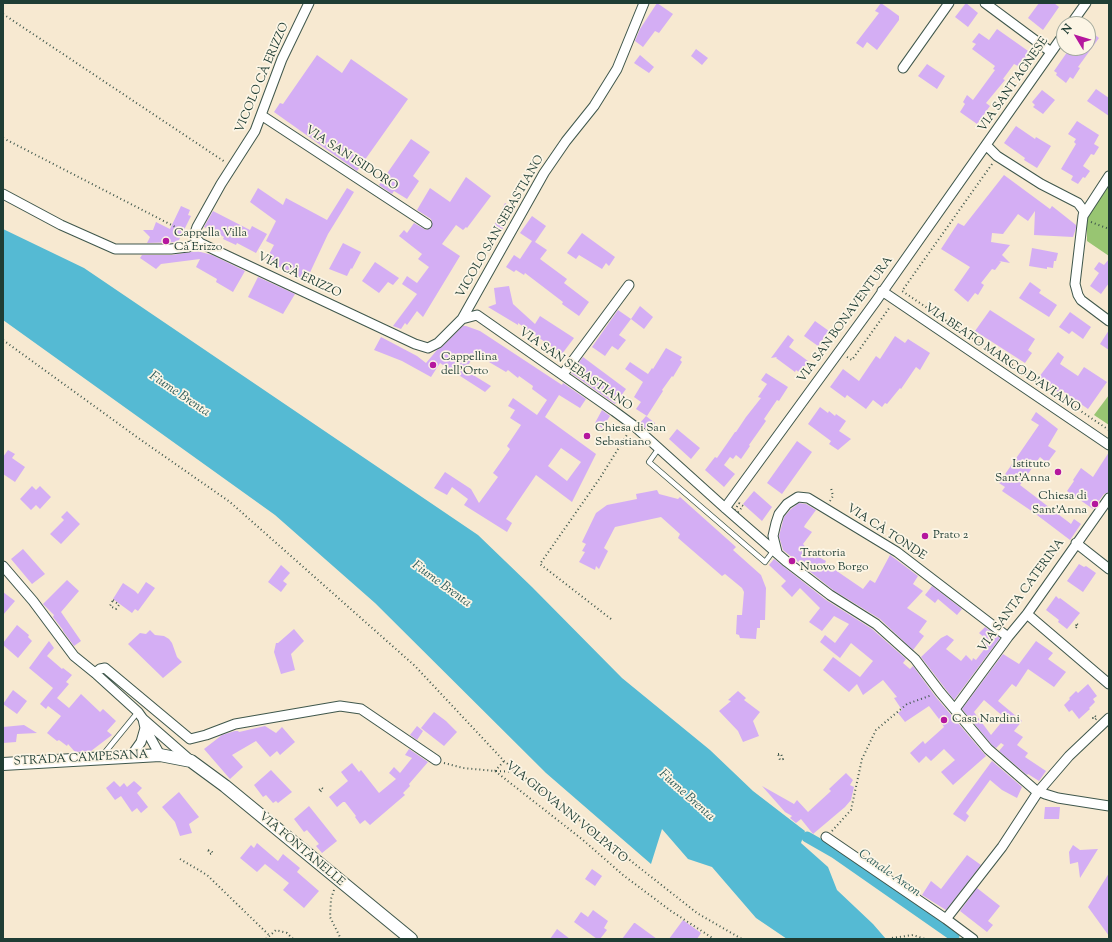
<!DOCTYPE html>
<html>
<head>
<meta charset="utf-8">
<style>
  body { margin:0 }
  #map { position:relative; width:1112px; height:942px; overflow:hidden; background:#f7e9d1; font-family:"Sorts Mill Goudy",serif }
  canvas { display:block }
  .frame { position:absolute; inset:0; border:4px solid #1f3d34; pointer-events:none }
  .north { position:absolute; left:1056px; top:16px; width:40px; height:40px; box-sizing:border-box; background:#fcf5e5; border:1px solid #a4ab9e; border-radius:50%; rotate:308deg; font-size:11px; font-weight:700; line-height:16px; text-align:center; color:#1f3d34 }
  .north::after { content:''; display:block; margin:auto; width:14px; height:18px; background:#b5179e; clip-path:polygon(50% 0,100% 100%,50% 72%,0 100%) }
</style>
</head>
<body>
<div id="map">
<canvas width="1112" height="942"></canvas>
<div class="frame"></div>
<div class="north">N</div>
</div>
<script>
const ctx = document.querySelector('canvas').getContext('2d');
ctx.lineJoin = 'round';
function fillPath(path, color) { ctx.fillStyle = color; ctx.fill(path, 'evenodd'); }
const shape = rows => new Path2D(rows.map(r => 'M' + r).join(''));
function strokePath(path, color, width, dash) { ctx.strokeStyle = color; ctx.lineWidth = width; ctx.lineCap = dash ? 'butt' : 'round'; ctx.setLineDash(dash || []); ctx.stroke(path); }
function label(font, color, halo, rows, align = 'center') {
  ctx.font = font + ' "Sorts Mill Goudy",serif'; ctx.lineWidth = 3.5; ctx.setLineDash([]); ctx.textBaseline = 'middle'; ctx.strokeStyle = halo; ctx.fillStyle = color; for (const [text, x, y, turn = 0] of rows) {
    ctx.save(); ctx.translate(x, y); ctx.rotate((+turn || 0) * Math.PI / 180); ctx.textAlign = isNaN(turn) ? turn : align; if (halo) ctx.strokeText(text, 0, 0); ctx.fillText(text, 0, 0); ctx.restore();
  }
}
fillPath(shape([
  [1109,183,1109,256,1087,241,1087,217],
  [1109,395,1109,425,1094,415]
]), '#98c572');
fillPath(shape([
  [3,229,84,268,478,535,532,587,622,678,710,750,753,791,805,831,801,843,828,867,837,890,873,924,886,939,787,939,756,918,712,867,688,859,662,829,651,864,546,773,375,603,275,515,3,320]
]), '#55bad3');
strokePath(shape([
  [807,837,835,853,954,936]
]), '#55bad3', 11);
fillPath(shape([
  [657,3,673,14,659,33,655,31,643,47,635,41,640,29],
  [881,3,899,16,899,20,877,50,867,42,863,48,856,43,879,13,875,11],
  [966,3,978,13,968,27,955,17],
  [1039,3,1054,3,1059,7,1043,30,1028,18],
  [997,29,1031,53,1025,60,1023,58,1018,66,1014,64,1003,79,1005,80,986,103,990,106,977,124,960,112,965,104,963,102,967,95,973,100,995,70,993,69,995,66,972,49,976,44,972,42,979,33,989,40],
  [1088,29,1099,38,1078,67,1080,68,1073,79,1070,77,1066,83,1056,75,1057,73,1054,71,1070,48,1088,48],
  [696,49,708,58,702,65,691,56],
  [317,55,342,73,351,59,408,99,357,171,274,112,280,103,283,104],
  [640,55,654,67,649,73,634,63],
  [927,64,945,76,937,89,918,76],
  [1096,89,1109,98,1109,116,1087,101],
  [1042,90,1055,100,1043,114,1033,107,1035,105,1032,102],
  [1077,121,1099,135,1094,144,1099,147,1094,155,1091,154,1083,166,1090,171,1085,178,1083,177,1078,184,1071,180,1073,176,1061,169,1076,144,1074,142,1076,139,1068,134],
  [1016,126,1035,139,1036,137,1051,146,1037,168,1024,160,1025,158,1004,143],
  [411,139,430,152,413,176,419,181,407,199,394,191,392,194,379,185],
  [1004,175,1050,209,1052,206,1076,225,1076,228,1073,237,1034,235,1035,211,1028,221,1018,214,1003,234,992,233,991,242,1010,245,1002,255,1010,263,999,261,1001,262,995,270,992,269,981,283,984,285,978,295,975,293,968,302,954,290,970,267,941,249,958,223,964,226],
  [466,177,491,196,467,228,466,227,463,230,456,225,442,244,460,256,423,317,417,311,407,325,405,323,401,329,393,326,417,294,402,284,407,276,417,283,429,267,418,259,422,254,399,236,404,230,407,233,414,223,426,230,432,227,432,222,431,219,417,210,430,188,450,202],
  [258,188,283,205,286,198,327,220,347,188,354,192,328,234,306,281,266,260,274,245,266,241,276,221,250,202],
  [505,203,513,208,502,230,494,226],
  [181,206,190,210,188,215,191,216,178,242,147,243,150,237,143,230,153,230,156,222,170,229],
  [213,211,250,230,252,226,267,234,256,253,237,243,236,245,223,239,224,237,204,227],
  [532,216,546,226,535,242,547,250,540,259,567,279,564,283,589,302,579,316,562,304,563,302,525,273,524,275,516,270,514,272,506,267,514,255,520,259,532,241,520,233],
  [582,233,615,257,609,266,606,263,602,269,579,255,576,259,567,253],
  [343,243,361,252,352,269,351,268,347,276,329,269],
  [1032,248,1058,253,1056,261,1054,261,1053,268,1047,267,1047,269,1029,266],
  [197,251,212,255,245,271,233,292,216,282,217,279,196,267,200,259,161,264,156,269,140,258,142,255,172,255],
  [1109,259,1109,283,1101,294,1090,286,1099,273,1094,269,1099,262,1104,265],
  [375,262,399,278,393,285,388,282,379,293,362,281],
  [258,277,295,294,283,314,248,297],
  [1030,282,1041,290,1039,293,1057,305,1049,317,1019,298],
  [509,286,513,304,535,324,540,316,574,338,562,354,518,323,518,325,488,307,496,304,494,288],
  [640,306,653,317,644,329,631,319],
  [618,310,631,319,619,335,626,340,618,350,612,346,605,356,592,347],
  [990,310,1035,339,1028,350,1032,353,1025,363,975,331],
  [1070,312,1091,327,1083,339,1072,331,1069,334,1059,327],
  [815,321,829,331,818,346,804,336],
  [463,326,466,326,480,331,562,385,563,383,586,399,580,408,559,395,545,417,596,454,572,502,536,475,506,519,512,523,507,532,464,505,468,499,452,487,447,495,434,488,445,472,471,489,479,503,498,477,493,473,510,449,507,446,521,425,510,418,515,410,508,406,513,398,537,415,547,400,532,389,533,386,519,376,518,378,508,370,506,372,489,362,491,359,477,351,465,370,491,386,485,392,440,363,431,377,402,361,374,350,381,337,417,356,426,363,437,350,442,347],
  [561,448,581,462,567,481,548,466],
  [1109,330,1109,350,1100,344],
  [788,335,794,340,789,347,808,361,800,373,796,370,795,372,776,358,777,357,771,358],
  [895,336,905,343,908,339,930,353,920,370,916,367,901,389,900,388,887,404,885,403,882,407,873,400,866,409,847,395,845,398,830,387,843,369,859,381,876,356,880,359],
  [666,348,682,357,680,360,682,362,673,377,672,376,662,390,663,391,647,416,636,409,641,402,634,397,643,382,625,369,630,362,648,374,652,368,653,369],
  [1058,352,1064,357,1060,364,1078,376,1084,367,1107,382,1088,409,1060,389,1058,392,1039,377],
  [583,357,626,389,615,404,571,373],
  [766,373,788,387,779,401,777,400,764,419,766,421,749,445,750,446,741,459,736,455,733,459,730,457,724,465,735,474,724,487,705,470,715,457,717,458,735,432,736,432,746,417,761,398,758,397,767,384,761,380],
  [820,407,828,413,829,411,835,416,836,414,846,421,839,431,851,439,838,450,829,444,831,441,808,424],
  [602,410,610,416,602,428,595,423],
  [1036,412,1058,429,1048,446,1056,451,1047,463,1040,457,1020,485,1071,524,1074,519,1081,524,1070,540,1033,512,1002,491,1005,487,999,483,1039,425,1031,420],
  [646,416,655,423,649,432,640,423],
  [677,429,700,448,691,459,669,439],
  [797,441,812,452,782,494,767,483],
  [8,450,15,454,12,458,25,467,15,482,3,474,3,457],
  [1109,452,1109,492,1104,494,1093,509,1067,491,1074,481,1073,480,1081,468,1093,477],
  [32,486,36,490,40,486,51,497,40,509,36,505,31,510,20,499],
  [657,490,659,494,678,499,680,497,736,547,733,550,761,575,766,588,765,620,760,620,760,628,757,628,756,639,740,638,739,635,736,634,737,615,742,615,744,592,742,588,725,574,722,576,678,538,680,534,661,517,615,527,604,548,608,551,599,569,596,566,595,570,579,562,585,552,582,551,586,544,582,542,596,513,607,505,637,499,636,494],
  [754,491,772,507,762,521,743,504],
  [799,503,806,504,816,510,805,525,804,527,812,532,803,544,815,559,817,556,826,561,825,563,863,589,870,580,875,583,890,555,918,576,913,584,923,591,907,608,927,621,919,632,924,636,913,650,880,619,833,590,783,550,779,536,784,517,791,509],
  [67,511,80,524,61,544,50,534,64,520,61,517],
  [23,549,45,574,32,584,11,559],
  [774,559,826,600,872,629,906,659,903,663,910,669,913,666,935,696,986,756,953,785,941,772,955,760,944,749,931,761,926,756,919,763,910,753,923,741,925,744,944,727,939,719,929,706,905,722,898,713,902,710,894,698,897,697,883,680,863,695,857,684,849,692,823,670,833,657,860,677,873,661,851,643,840,658,820,642,825,635,835,643,849,624,834,616,822,631,809,622,820,608,800,588,792,597,781,586,786,581,769,565],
  [1079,564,1084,567,1086,566,1096,573,1083,592,1067,581],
  [281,565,290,573,283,581,287,584,281,592,268,582],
  [67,580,79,591,61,612,81,641,74,646,63,631,63,630,53,617,54,615,43,604],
  [146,582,155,588,138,611,135,609,132,613,113,599,123,583,135,591,138,594],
  [932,586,962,609,957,615,938,599,935,603,925,595],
  [3,592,15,601,3,615],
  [1056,596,1059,599,1060,598,1080,613,1067,629,1058,622,1059,620,1046,610],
  [17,625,29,635,28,637,32,641,18,658,3,645,3,643],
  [985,627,1000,638,954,700,921,657,941,638,947,635,954,640,946,649,961,661,966,655,972,661,973,658,976,660,986,647,983,645,987,640,979,633],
  [294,629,304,641,291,654,295,670,281,674,274,652,276,643,278,643],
  [150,630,155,635,164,636,169,639,172,643,177,657,182,662,163,678,128,644,140,633,146,634],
  [49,641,54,648,47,656,62,669,63,668,72,675,66,682,69,684,57,698,69,708,81,694,100,712,103,709,116,721,107,731,112,735,91,751,75,752,68,744,67,746,59,740,57,741,47,733,61,716,48,706,46,709,40,704,53,688,29,668],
  [1036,641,1053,653,1048,659,1066,672,1054,687,1028,669,1016,687,1012,684,998,701,1022,721,1014,731,1023,737,1017,745,1028,753,1025,757,1046,771,1039,781,1028,774,1027,775,999,751,1004,745,1001,743,996,748,992,745,962,709,1003,654,1019,664],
  [984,700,1005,718,991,735,974,712],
  [1088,684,1097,696,1093,699,1095,702,1089,708,1090,709,1079,719,1072,710,1069,712,1064,705,1070,699,1069,698,1076,691,1078,693],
  [13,690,27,701,17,714,3,704],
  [738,691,746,698,744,700,760,712,753,721,759,736,743,742,738,731,719,711,731,701,728,700],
  [434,712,446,721,457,732,444,746,421,728],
  [24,725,37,733,17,734,16,742,3,743,3,727],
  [265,726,276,733,282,727,295,742,280,755,277,751,270,757,256,741,232,755,243,767,230,779,204,749,222,735,235,731,238,731,239,732],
  [417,726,423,731,417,740,410,735],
  [409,749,428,762,409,784,410,786,403,793,405,795,370,825,365,820,360,824,355,817,356,816,345,802,343,802,337,807,329,797,348,781,341,772,352,763,359,772,361,770,379,793,396,779,389,773,394,767,400,773,412,758,405,755],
  [992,761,1022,787,1017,798,1002,790,990,780,966,813,969,816,965,822,953,814],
  [271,770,292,792,278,803,276,801,273,803,266,795,263,797,254,785],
  [846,773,853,780,850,785,854,787,851,800,845,807,813,834,801,819,796,823,790,818,792,816,785,812,762,786,794,804,797,800,808,812,831,791,829,789],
  [114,781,120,787,124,783,127,787,134,781,142,788,137,793,148,807,141,813,137,808,132,812,121,796,115,800,106,788],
  [179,792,199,817,189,824,192,833,180,836,175,822,162,807],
  [309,806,337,841,322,853,316,846,319,844,307,830,304,832,294,819],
  [1045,807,1060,807,1059,819,1044,819],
  [257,843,278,861,283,854,300,868,297,872,319,891,304,908,283,890,289,883,265,864,257,872,240,858,251,845,254,848],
  [1073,845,1080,850,1098,849,1080,878,1078,862,1070,864,1069,852],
  [967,855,981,865,946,910,922,895,931,881,941,889],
  [592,869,602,876,595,886,585,879],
  [1109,873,1109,936,1088,907],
  [977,888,1000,906,988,921,993,925,987,932,960,911],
  [593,910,608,921,604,928,607,930,600,939,597,939,574,922,581,912,588,917],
  [683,920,701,933,697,939,669,939],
  [634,923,635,923,657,939,622,939],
  [557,929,570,939,550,939]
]), '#d4aef4');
const service = shape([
  [659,448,649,462,765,562,774,550],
  [102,756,138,712]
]);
const minor = shape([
  [309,3,282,59,255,131,221,184,197,227,194,236,200,243,415,344,428,348,438,343,462,319,544,173,566,141,594,106,617,69,644,3],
  [985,3,1051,52],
  [1071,24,1086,3],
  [903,68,949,3],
  [261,115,427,224],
  [986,145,997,156,1041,184,1078,203,1084,211,1083,216],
  [1109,176,1083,216,1075,284,1078,295,1081,300,1109,321],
  [3,194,61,225,115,249,171,249,188,247,200,243],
  [882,291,1109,445],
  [462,319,477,315,614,411,633,425,725,508,787,562,830,595,876,624,915,659,940,692,988,749,1034,789,1045,794,1058,798,1109,806],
  [563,374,629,285],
  [725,508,876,301,1064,34],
  [1076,543,1109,569],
  [777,552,773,536,776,523,779,514,787,504,798,497,808,498,897,552,1008,637],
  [3,566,33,601,74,656,95,673,138,712,143,719,191,761],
  [1027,614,1109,684],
  [95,673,100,669,105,668,190,739,206,735,235,724,340,706,361,709,436,760],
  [955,709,1008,637,1027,614,1109,498],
  [143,719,145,728,160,755],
  [131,756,141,742,145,728],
  [826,837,946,919,973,939],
  [946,919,1002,847,1038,792,1069,756,1109,718]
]);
const tertiary = shape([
  [3,764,160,755,191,761,225,786,411,939]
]);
strokePath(service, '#3f574c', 6);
strokePath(minor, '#3f574c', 11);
strokePath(tertiary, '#3f574c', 14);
strokePath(shape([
  [3,14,225,162],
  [3,138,187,233],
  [992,164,902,291,1109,430],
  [1091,222,1109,229],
  [3,340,141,440,230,502,415,666,504,761,697,913,742,939],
  [847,357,852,360,890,307],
  [830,501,833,496,831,488],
  [739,503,743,506,738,512,735,510,739,503],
  [113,600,119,605,116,609,110,606,113,600],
  [611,619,540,564,600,478,628,433],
  [1077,624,1078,625,1076,628,1075,627,1077,624],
  [1095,716,1097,718,1095,720,1093,718,1095,716],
  [778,754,781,754,783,759,780,760,778,754],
  [444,763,463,768,495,771,583,840,623,875,671,911,714,939],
  [495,771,504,761],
  [496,771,518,772],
  [322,788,323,789,320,792,319,790,322,788],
  [832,831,851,810,862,759,876,730,907,704,932,695],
  [208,850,212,852,213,853,210,854,208,850],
  [180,859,207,875,270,936],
  [334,890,331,899,330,917,341,939],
  [892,938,913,935,925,939],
  [266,939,276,930,287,933,293,939],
  [708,939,710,939]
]), '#3f574c', 2, [1, 3]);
strokePath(service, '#fff', 4.5);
strokePath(minor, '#fff', 9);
strokePath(tertiary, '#fff', 12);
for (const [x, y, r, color] of [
  [166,241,4,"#b5179e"],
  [433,365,4,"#b5179e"],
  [587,436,4,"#b5179e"],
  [1058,472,4,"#b5179e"],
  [1095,504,4,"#b5179e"],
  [925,536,4,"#b5179e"],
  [792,561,4,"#b5179e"],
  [944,720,4,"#b5179e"]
]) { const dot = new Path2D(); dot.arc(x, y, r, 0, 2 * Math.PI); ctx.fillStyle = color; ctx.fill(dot); strokePath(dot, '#fcf5e5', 1.5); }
label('12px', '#1f3d34', '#fcf5e5', [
  ["VICOLO CÀ ERIZZO",263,78,-67],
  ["VIA SANT'AGNESE",1014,85,-55],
  ["VIA SAN ISIDORO",351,159,33],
  ["VICOLO SAN SEBASTIANO",501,227,-60],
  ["VIA CÀ ERIZZO",299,276,25],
  ["VIA SAN BONAVENTURA",846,320,-54],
  ["VIA BEATO MARCO D'AVIANO",1002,359,34],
  ["VIA SAN SEBASTIANO",575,370,35],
  ["VIA CÀ TONDE",886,533,33],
  ["VIA SANTA CATERINA",1022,596,-54],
  ["STRADA CAMPESANA",81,759,-3],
  ["VIA GIOVANNI VOLPATO",566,813,39],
  ["VIA FONTANELLE",301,850,40]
]);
label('12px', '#1f3d34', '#fcf5e5', [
  ["Cappella Villa",174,234],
  ["Cà Erizzo",174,248],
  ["Cappellina",441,358],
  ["dell'Orto",441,372],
  ["Chiesa di San",595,429],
  ["Sebastiano",595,443],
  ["Istituto",1050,465,"right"],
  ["Sant'Anna",1050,479,"right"],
  ["Chiesa di",1087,497,"right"],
  ["Sant'Anna",1087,511,"right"],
  ["Prato 2",933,536],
  ["Trattoria",800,554],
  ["Nuovo Borgo",800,568],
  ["Casa Nardini",952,720]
], 'left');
label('italic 13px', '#2c5c5c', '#fcf5e5', [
  ["Fiume Brenta",179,395,34],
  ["Fiume Brenta",441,585,36],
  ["Fiume Brenta",686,796,42],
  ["Canale Arcon",889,874,35]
]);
</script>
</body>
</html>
